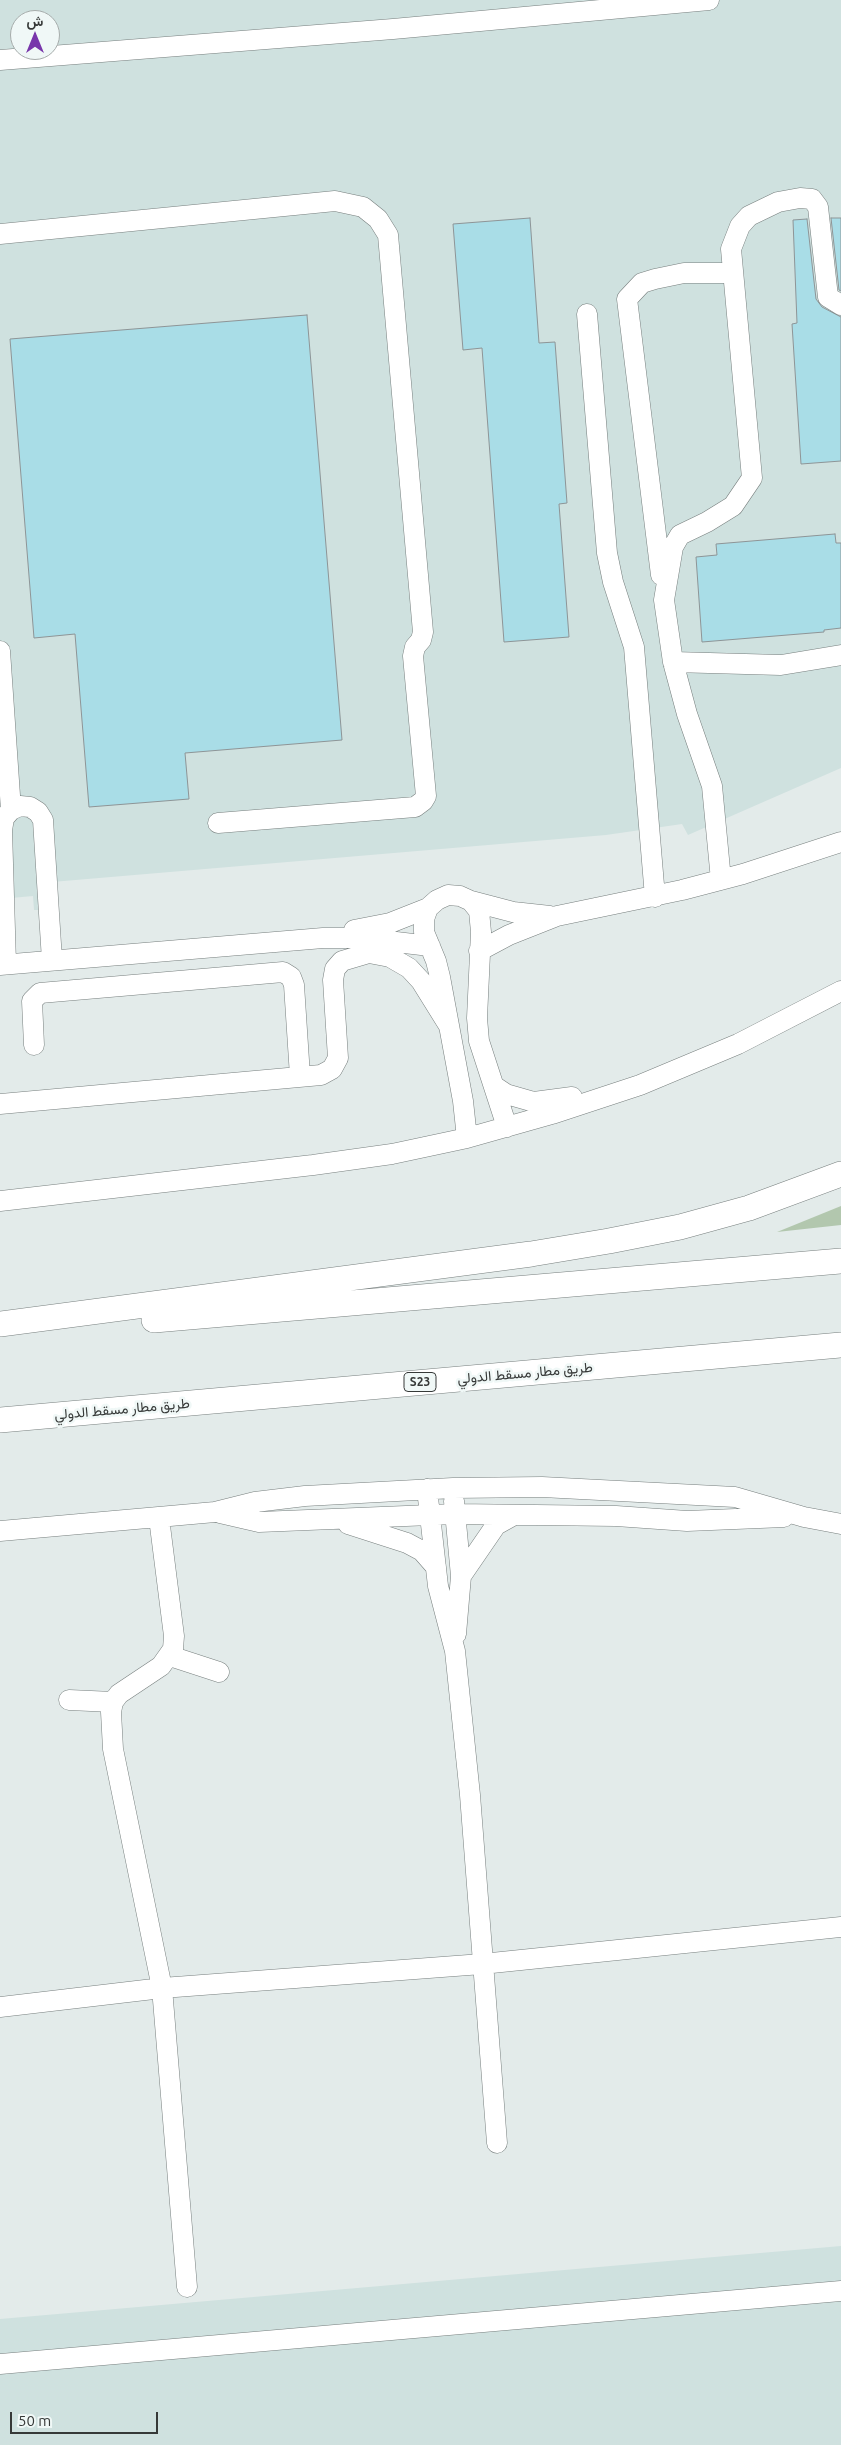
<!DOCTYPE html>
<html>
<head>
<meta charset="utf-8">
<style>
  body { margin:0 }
  #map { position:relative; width:841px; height:2445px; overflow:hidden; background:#e3ebea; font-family:Ubuntu,Vazirmatn,sans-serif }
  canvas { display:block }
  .north { position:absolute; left:10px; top:10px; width:50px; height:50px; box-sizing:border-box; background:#f0f8f7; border:1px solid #a6acab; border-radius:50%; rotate:0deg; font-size:14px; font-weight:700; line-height:20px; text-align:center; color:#363938 }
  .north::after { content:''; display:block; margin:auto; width:18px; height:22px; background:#7836ab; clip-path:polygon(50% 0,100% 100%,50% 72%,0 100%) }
  .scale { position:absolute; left:10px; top:2412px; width:148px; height:22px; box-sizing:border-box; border:2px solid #363938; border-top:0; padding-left:6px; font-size:15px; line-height:18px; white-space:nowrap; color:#363938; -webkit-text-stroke:4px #f0f8f7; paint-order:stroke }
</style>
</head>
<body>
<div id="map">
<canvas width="841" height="2445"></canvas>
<div class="north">ش</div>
<div class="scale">50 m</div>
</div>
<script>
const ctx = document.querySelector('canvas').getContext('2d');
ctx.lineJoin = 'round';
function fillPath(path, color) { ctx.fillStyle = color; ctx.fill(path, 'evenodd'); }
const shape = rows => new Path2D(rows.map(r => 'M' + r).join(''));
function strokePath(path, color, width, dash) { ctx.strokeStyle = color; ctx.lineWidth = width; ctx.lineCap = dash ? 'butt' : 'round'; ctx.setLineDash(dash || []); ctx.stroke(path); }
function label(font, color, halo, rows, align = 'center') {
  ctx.font = font + ' Ubuntu,Vazirmatn,sans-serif'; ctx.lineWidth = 5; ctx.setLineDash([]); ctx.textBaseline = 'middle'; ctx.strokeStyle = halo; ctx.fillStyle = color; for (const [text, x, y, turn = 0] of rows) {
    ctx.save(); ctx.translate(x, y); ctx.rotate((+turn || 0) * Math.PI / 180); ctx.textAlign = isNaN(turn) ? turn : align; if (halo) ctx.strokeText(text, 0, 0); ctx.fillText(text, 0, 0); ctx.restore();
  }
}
fillPath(shape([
  [0,0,841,0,841,768,688,835,682,824,606,835,52,882,52,910,34,910,33,896,0,899],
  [20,20,50,20,50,50,20,50],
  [841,2246,841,2445,0,2445,0,2319]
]), '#cfe1df');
fillPath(shape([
  [841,1206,841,1225,777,1232]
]), '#b2c7ae');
const building = shape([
  [530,218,539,343,555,342,567,503,559,504,569,637,504,642,482,348,463,350,453,224,530,218],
  [831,218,841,218,841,291,839,290,831,218],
  [807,219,816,299,822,307,841,317,841,461,801,464,792,324,797,323,793,220,807,219],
  [307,315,342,740,185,753,189,799,89,807,75,634,34,638,10,339,307,315],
  [835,534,836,543,841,543,841,628,824,630,824,632,702,642,696,557,717,555,716,544,835,534]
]);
fillPath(building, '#a9dde7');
strokePath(building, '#8e9597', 1);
const minor = shape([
  [0,60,393,29,709,0],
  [0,234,335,201,363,207,378,219,388,235,423,632,421,640,415,647,413,656,426,796,423,801,415,807,218,823],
  [587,314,607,553,613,582,634,647,655,897],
  [661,575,627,299,642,283,655,279,684,273,733,273],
  [0,651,11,810],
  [673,662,781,665,841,655],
  [721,880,712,786,687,714,673,662,664,600,673,547,680,535,707,522,733,506,752,478,731,249,740,226,749,216,778,202,800,198,812,199,818,207,828,297,841,305],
  [471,901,513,912,550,916],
  [354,930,390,923,428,908],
  [479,951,509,935,557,916,682,890,743,874,841,842],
  [6,964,2,830,4,818,11,810,20,806,30,807,38,812,43,820,52,960],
  [0,965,323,938,362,938,430,946],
  [34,1045,32,1001,40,993,283,972,291,977,294,985,300,1076],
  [494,1086,506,1094,534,1102,572,1097],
  [0,1104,321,1075,332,1069,338,1058,333,980,335,969,342,961,369,953,390,957,409,968,421,981,449,1026],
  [467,1138,463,1101,440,977,436,961,424,932,424,919,428,908,437,900,448,895,460,896,471,901,479,911,481,932,477,1018,479,1041,507,1127],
  [0,1201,313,1165,392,1154,467,1138,552,1114,640,1085,738,1044,841,991],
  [427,1489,438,1586,455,1651,470,1795,497,2143],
  [454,1501,461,1576,456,1634],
  [220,1513,259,1522,455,1514,616,1516,687,1521,784,1517],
  [159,1518,174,1636,173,1649,161,1666,119,1694,113,1702,111,1712,113,1749,162,1988,187,2287],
  [348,1524,407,1543,422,1551,436,1567],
  [0,1531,215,1512,255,1502,305,1496,453,1488,542,1487,735,1497,804,1517,841,1524],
  [461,1576,496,1525,514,1515],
  [170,1656,219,1672],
  [69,1700,113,1702],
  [0,2007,162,1988,482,1964,841,1927],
  [0,2364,841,2291]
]);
const major = shape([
  [154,1320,841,1261],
  [0,1324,531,1254,609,1241,680,1227,749,1208,841,1174],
  [0,1420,841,1345]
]);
strokePath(minor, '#777f7e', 21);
strokePath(major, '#777f7e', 26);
strokePath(minor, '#fff', 20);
strokePath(major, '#fff', 25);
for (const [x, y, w] of [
  [420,1382,32]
]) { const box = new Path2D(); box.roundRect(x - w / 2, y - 9.5, w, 19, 4); ctx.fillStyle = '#f0f8f7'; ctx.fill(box); strokePath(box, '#363938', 1); }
label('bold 12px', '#363938', null, [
  ["S23",420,1382]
]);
label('14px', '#363938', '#f0f8f7', [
  ["طريق مطار مسقط الدولي",525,1373,-5],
  ["طريق مطار مسقط الدولي",122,1409,-5]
]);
</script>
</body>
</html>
